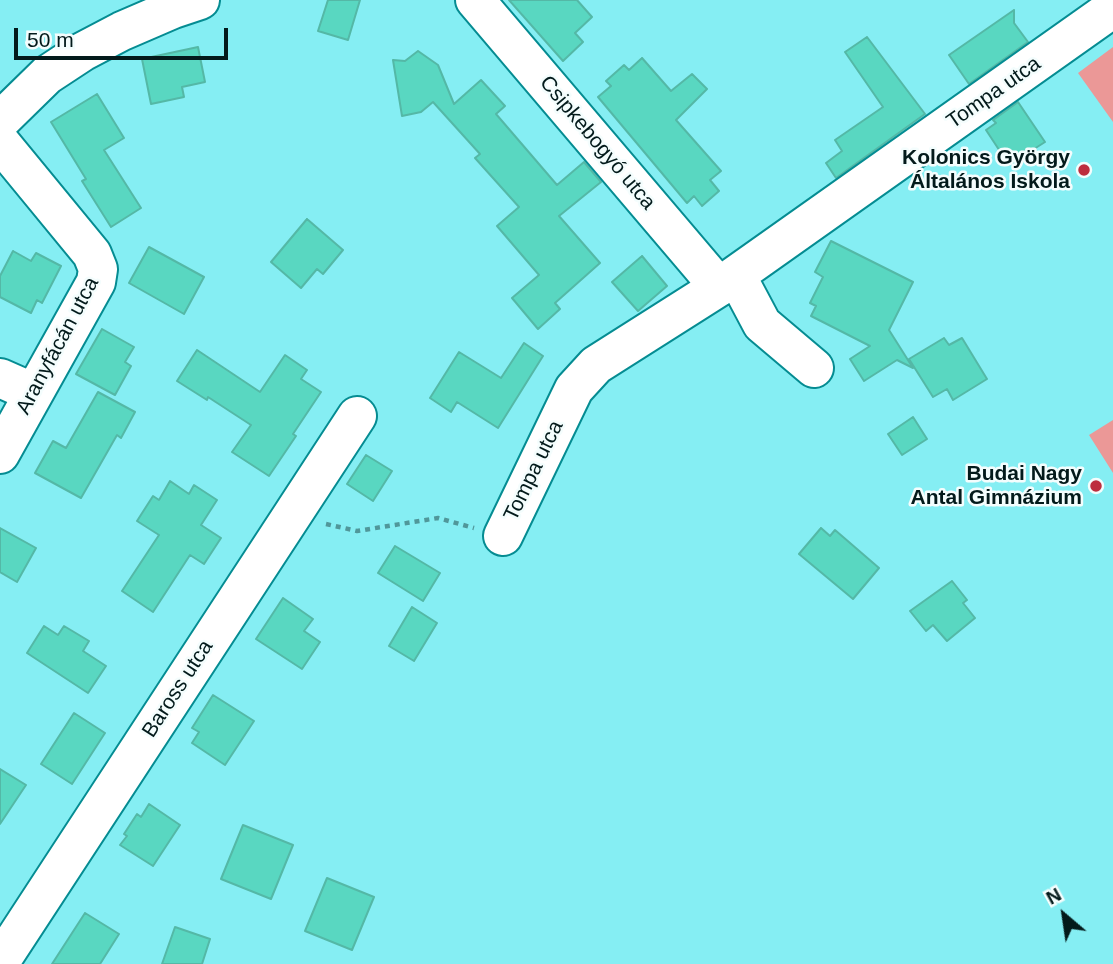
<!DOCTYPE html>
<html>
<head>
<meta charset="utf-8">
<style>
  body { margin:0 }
  #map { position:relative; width:1113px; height:964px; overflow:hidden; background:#85eef3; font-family:Helvetica,sans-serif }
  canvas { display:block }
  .north { position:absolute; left:1029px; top:880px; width:70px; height:70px; -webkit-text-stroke:5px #f4fdfd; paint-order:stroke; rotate:331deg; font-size:19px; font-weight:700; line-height:28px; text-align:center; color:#031a1b }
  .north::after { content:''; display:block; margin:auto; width:24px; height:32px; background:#031a1b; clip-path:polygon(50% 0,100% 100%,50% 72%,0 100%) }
  .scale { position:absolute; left:14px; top:28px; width:214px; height:32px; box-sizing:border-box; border:4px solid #031a1b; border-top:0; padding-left:9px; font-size:21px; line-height:24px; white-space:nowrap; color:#031a1b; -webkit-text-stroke:5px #f4fdfd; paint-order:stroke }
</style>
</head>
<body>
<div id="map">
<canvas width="1113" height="964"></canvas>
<div class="north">N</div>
<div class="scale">50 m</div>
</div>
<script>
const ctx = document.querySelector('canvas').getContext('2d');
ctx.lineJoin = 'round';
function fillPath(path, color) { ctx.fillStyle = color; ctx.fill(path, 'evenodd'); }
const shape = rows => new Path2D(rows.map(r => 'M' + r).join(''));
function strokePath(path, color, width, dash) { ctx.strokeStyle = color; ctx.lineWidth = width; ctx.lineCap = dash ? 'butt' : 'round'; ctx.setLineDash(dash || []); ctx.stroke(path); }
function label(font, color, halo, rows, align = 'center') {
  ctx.font = font + ' Helvetica,sans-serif'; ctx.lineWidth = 5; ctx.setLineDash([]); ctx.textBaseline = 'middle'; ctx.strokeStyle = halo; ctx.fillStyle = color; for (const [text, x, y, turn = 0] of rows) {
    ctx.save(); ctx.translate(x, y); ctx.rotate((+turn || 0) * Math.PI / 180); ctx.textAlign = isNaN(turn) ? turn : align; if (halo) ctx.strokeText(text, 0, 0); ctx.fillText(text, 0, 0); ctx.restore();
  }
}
fillPath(shape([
  [1113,47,1113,122,1078,73],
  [1113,420,1113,473,1089,435]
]), '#eb9897');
const building = shape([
  [328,0,360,0,348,40,318,31,328,0],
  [509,0,577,0,592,17,575,33,583,42,563,61,509,0],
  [1014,10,1014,23,1028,42,969,84,949,55,1014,10],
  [867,37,925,114,836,178,826,163,842,151,835,140,883,107,845,52,867,37],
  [198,47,205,82,182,87,184,97,151,104,142,59,198,47],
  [418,51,438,65,454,104,481,80,505,106,496,114,557,185,584,162,601,182,559,216,600,263,555,303,560,309,538,329,512,298,539,275,497,226,519,207,475,158,480,154,433,102,421,112,402,116,393,60,405,61,418,51],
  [642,58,671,91,692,74,707,89,676,120,721,171,710,180,719,191,702,206,694,196,687,203,598,97,611,86,606,81,624,65,629,70,642,58],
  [97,94,124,138,104,150,141,208,111,227,82,181,86,179,51,122,97,94],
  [1018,102,1045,142,1009,165,986,130,996,123,993,120,1018,102],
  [307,219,343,250,323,274,317,269,301,288,271,262,307,219],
  [831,241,913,282,889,330,913,368,897,360,864,381,850,359,870,346,811,316,816,306,810,303,823,277,815,272,831,241],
  [149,247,204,277,184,314,129,283,149,247],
  [13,251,31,261,36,253,61,266,42,303,37,300,31,313,0,297,0,276,13,251],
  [642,256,667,286,638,311,612,282,642,256],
  [102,329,134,347,125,362,131,366,115,395,76,374,102,329],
  [944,338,949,345,962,338,987,379,953,400,947,389,933,397,909,359,944,338],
  [524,343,543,356,498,428,457,402,451,412,430,398,459,352,501,378,524,343],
  [197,350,260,392,285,355,307,370,301,379,321,392,293,434,296,436,269,476,232,452,251,425,208,397,207,400,177,381,197,350],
  [98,392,135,412,121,438,117,435,81,498,35,473,53,441,66,448,98,392],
  [913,417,927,439,902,455,888,434,913,417],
  [366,455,392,471,373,501,347,484,366,455],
  [170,481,189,494,194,485,217,500,201,525,221,538,204,564,190,555,153,612,122,591,159,535,137,521,153,496,159,500,170,481],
  [0,528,36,548,17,582,0,572,0,528],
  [821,528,830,536,835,530,879,568,853,599,799,554,821,528],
  [395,546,440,573,423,601,378,573,395,546],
  [952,581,967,600,963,603,975,618,947,641,933,625,926,631,910,611,952,581],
  [283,598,313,619,304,631,320,642,302,669,256,639,283,598],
  [412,607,437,623,414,661,389,646,412,607],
  [44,626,58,635,64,626,89,641,83,651,106,666,88,693,27,653,44,626],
  [213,695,254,721,225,765,192,743,199,732,192,728,213,695],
  [74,713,105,733,72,784,41,764,74,713],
  [0,769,26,785,0,824,0,769],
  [149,804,180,825,153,866,120,845,127,836,124,834,137,814,141,817,149,804],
  [243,825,293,845,271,899,221,879,243,825],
  [327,878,374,897,352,950,305,931,327,878],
  [85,913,119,934,100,964,52,964,85,913],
  [175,927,210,939,202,964,162,964,175,927]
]);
fillPath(building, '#59d7c1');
strokePath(building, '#54b8a6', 2);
const minor = shape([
  [475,0,719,287],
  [0,121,47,75,82,52,122,31,173,9,200,0],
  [0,142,92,254,98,269,96,282,0,454],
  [736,275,762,324,814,368],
  [0,378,34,393],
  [503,536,574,389,596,365,719,287,1109,11,1113,6],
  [0,962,357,416]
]);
strokePath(minor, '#058c92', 42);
strokePath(shape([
  [326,524,357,531,438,518,474,528]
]), '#50979a', 4.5, [5, 5]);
strokePath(minor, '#fff', 38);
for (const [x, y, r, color] of [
  [1084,170,7,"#bd2d3e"],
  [1096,486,7,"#bd2d3e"]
]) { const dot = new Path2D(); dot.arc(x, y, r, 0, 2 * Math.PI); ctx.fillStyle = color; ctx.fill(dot); strokePath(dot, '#f4fdfd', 2.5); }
label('21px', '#031a1b', '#f4fdfd', [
  ["Tompa utca",994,93,-35],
  ["Csipkebogyó utca",597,143,50],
  ["Aranyfácán utca",58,346,-62],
  ["Tompa utca",534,471,-64],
  ["Baross utca",178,689,-57]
]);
label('bold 21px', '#031a1b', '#f4fdfd', [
  ["Kolonics György",1070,158],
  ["Általános Iskola",1070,182],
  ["Budai Nagy",1082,474],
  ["Antal Gimnázium",1082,498]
], 'right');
</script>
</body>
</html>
